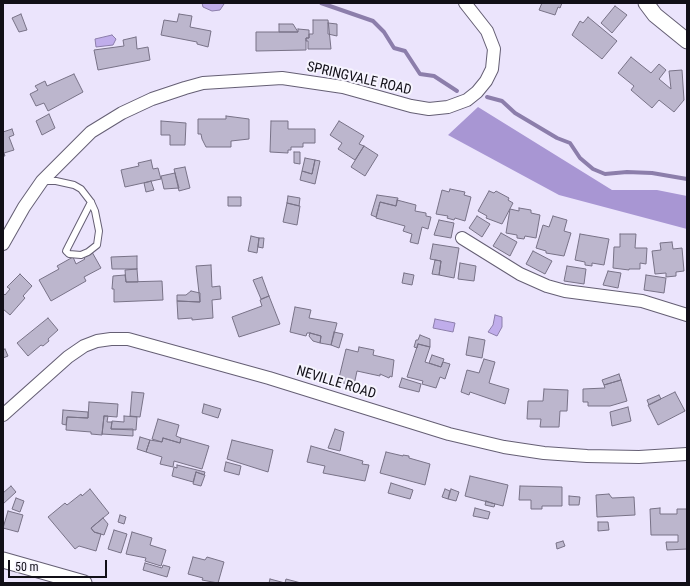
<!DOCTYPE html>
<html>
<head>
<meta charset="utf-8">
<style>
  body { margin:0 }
  #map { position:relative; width:690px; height:586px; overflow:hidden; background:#ebe4fc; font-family:"Roboto Condensed",sans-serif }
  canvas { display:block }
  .frame { position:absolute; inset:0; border:4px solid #110f17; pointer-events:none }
  .scale { position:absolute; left:8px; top:560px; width:99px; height:18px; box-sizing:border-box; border:2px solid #110f17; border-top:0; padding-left:5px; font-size:12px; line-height:14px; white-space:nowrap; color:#110f17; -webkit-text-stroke:3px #f6f4fe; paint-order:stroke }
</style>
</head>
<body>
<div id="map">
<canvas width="690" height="586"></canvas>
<div class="frame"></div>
<div class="scale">50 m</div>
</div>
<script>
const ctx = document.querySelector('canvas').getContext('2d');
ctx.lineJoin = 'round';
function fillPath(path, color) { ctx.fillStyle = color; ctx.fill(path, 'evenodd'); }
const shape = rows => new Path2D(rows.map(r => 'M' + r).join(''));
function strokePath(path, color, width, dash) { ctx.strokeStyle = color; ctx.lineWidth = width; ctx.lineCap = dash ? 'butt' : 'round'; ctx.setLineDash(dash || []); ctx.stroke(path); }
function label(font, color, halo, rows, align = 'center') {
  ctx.font = font + ' "Roboto Condensed",sans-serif'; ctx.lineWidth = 4; ctx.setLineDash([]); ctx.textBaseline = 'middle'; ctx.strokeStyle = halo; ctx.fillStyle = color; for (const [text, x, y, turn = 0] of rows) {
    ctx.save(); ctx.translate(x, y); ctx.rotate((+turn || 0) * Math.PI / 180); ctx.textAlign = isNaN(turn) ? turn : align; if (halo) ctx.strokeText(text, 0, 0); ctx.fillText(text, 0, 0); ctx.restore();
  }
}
fillPath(shape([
  [478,107,612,190,657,190,687,196,687,229,559,195,448,135]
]), '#a896d3');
const water = shape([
  [202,3,223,3,224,4,220,10,212,11,203,7,202,3],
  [112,35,116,39,113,45,96,47,95,39,112,35],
  [495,315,502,317,502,327,497,336,488,332,493,325,495,315],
  [435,319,455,323,453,332,433,328,435,319]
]);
fillPath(water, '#c0adeb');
strokePath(water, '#8c7eab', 1);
strokePath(shape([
  [321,3,373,21,384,32,394,48,405,51,420,74,434,76,457,91],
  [487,97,502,101,515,113,557,138,570,143,580,158,593,169,605,174,627,172,652,173,687,179]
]), '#8c7eab', 4);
const building = shape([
  [542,3,562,3,560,8,558,7,555,15,539,10,542,3],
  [615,6,627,15,612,33,601,23,615,6],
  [21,14,27,30,19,32,12,18,21,14],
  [179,14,192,16,190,27,211,31,208,47,197,44,197,42,161,35,164,20,177,22,179,14],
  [588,17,617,41,602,59,572,35,580,21,583,23,588,17],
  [313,20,328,20,331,49,308,49,308,41,306,41,306,38,309,38,309,34,313,34,313,20],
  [328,23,337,24,337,36,328,34,328,23],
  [279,24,293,24,298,32,279,32,279,24],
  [298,29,309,30,309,38,306,38,306,50,256,51,256,32,298,32,298,29],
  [136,37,137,49,148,47,150,60,98,70,94,50,124,46,123,40,136,37],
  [631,57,651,73,659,64,666,70,659,79,671,89,669,71,682,70,684,100,674,112,659,100,652,108,631,90,634,86,618,73,631,57],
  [74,74,83,92,48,111,44,103,36,106,30,94,38,90,35,86,45,81,47,86,74,74],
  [49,114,55,128,42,135,36,121,49,114],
  [226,116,249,119,249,139,231,141,231,147,206,147,202,139,201,134,198,134,198,119,226,119,226,116],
  [161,121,186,123,185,145,170,145,170,135,161,135,161,121],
  [271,121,288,121,288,129,315,129,315,143,303,143,303,147,291,147,291,150,288,150,288,153,270,152,271,121],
  [339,121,364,136,359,144,364,146,355,160,338,149,342,143,330,135,339,121],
  [12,129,14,135,9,137,14,150,4,153,5,156,3,156,3,132,12,129],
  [364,146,378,155,365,176,351,167,364,146],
  [294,152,300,152,300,164,294,163,294,152],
  [305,158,315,160,312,174,302,171,305,158],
  [151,160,153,169,158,168,161,179,125,187,121,170,139,166,138,163,151,160],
  [315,160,320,161,315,184,300,180,302,171,312,174,315,160],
  [185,167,190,188,179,191,174,169,185,167],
  [175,173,179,188,164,189,161,176,175,173],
  [151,181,154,190,146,192,144,183,151,181],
  [450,189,465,192,464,195,471,197,465,221,455,218,454,220,447,218,448,216,436,214,442,190,449,192,450,189],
  [489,191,494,193,496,191,509,198,508,200,513,203,502,224,486,218,487,216,478,211,489,191],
  [377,195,398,198,396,206,380,202,376,217,371,215,377,195],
  [288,196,300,198,299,206,287,203,288,196],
  [228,197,241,197,241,206,228,206,228,197],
  [397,200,416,205,415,211,426,213,426,216,431,217,428,229,422,227,418,244,410,242,412,234,403,231,405,226,376,218,380,202,396,206,397,200],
  [287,203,300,206,297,225,283,222,287,203],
  [519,208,531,210,531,213,540,215,536,238,525,236,524,239,517,238,517,235,506,233,510,209,519,211,519,208],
  [477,216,490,224,482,237,469,228,477,216],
  [553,216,567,220,564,231,571,233,564,256,546,253,546,251,536,248,543,225,549,227,553,216],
  [439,220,454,223,451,238,434,235,439,220],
  [501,233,517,242,510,256,493,246,501,233],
  [580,234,609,239,604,265,592,263,592,266,585,265,585,262,575,260,580,234],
  [620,234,636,234,635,248,647,248,646,264,640,263,640,269,629,269,629,270,613,268,614,247,620,247,620,234],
  [251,236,259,238,257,253,248,251,251,236],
  [259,238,264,238,263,248,258,247,259,238],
  [672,242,673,249,682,248,684,271,676,272,676,276,666,277,666,273,655,274,652,251,661,250,660,243,672,242],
  [433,244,459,248,454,278,439,275,441,261,430,259,433,244],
  [533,251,552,261,545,274,526,264,533,251],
  [92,252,101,268,84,277,86,281,51,301,39,280,59,269,57,266,73,257,76,264,85,259,83,257,92,252],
  [137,256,137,269,112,269,111,257,137,256],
  [435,260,441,261,439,275,432,274,435,260],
  [460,263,476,266,474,281,458,279,460,263],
  [211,265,212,287,220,286,221,299,212,300,213,318,192,320,192,318,178,319,177,301,200,302,196,266,211,265],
  [567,266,586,269,584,284,564,281,567,266],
  [137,269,138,282,126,282,125,270,137,269],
  [608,271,621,273,618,288,603,285,608,271],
  [404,273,414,275,412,285,402,283,404,273],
  [20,274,32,286,23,296,25,298,10,315,3,309,3,293,5,295,10,289,7,287,20,274],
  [125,275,126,282,162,281,163,300,114,302,114,289,112,289,113,276,125,275],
  [646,275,666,278,664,293,644,290,646,275],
  [262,277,269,296,261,299,253,280,262,277],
  [191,291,200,293,200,302,177,301,177,295,186,295,191,291],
  [269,296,280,324,239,337,232,317,262,306,260,300,269,296],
  [295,307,311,310,309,318,337,323,331,345,320,343,321,336,310,333,307,333,306,336,290,332,295,307],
  [48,318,58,330,48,339,49,341,43,346,41,345,28,356,17,343,48,318],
  [334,332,343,334,339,348,331,345,334,332],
  [310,333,321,336,320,343,313,341,309,336,310,333],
  [420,335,430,339,430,347,418,344,417,348,414,347,416,340,418,340,420,335],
  [469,337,485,340,482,358,466,355,469,337],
  [418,344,430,347,425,362,441,367,443,362,450,364,445,379,440,377,436,388,422,384,423,381,407,377,418,344],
  [359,347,374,350,373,355,394,360,392,377,390,376,389,378,380,374,380,376,357,371,354,385,338,382,346,349,358,352,359,347],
  [5,349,8,356,3,358,3,350,5,349],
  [432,355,444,359,441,367,429,363,432,355],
  [484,359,495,362,489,383,509,389,505,404,470,392,469,395,461,392,467,370,479,373,484,359],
  [619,374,621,380,604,385,602,380,619,374],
  [402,378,421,384,419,392,399,387,402,378],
  [621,380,627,401,610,406,588,406,588,402,583,402,583,389,605,388,604,385,621,380],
  [544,389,568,390,567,411,560,411,559,427,540,427,541,419,527,419,528,401,543,401,544,389],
  [132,392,144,393,140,417,130,416,132,392],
  [675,392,685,411,658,425,648,405,675,392],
  [659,395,661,399,649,405,647,400,659,395],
  [89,402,118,404,117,417,104,416,102,435,91,434,91,432,66,430,67,417,88,418,89,402],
  [204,404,221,409,218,418,202,413,204,404],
  [628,407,631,421,612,426,610,412,628,407],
  [63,410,88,412,88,418,67,417,66,425,62,424,63,410],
  [104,416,108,416,107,422,112,422,111,429,133,429,133,436,102,434,104,416],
  [124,416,137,417,136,430,111,429,112,421,124,422,124,416],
  [158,419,179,425,176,436,181,438,180,443,163,438,162,442,152,439,158,419],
  [335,429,344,432,340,451,328,448,335,429],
  [140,437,150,440,146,452,137,449,140,437],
  [163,438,180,443,181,438,209,446,202,469,174,461,173,467,160,464,162,457,146,452,150,440,162,442,163,438],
  [232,440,273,450,268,472,227,459,232,440],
  [311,446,363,461,362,464,369,465,365,481,323,473,325,466,307,462,311,446],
  [386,452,403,456,403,455,409,456,409,458,430,464,425,485,380,473,386,452],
  [226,462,241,466,239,475,224,471,226,462],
  [177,465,205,472,204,475,196,472,193,482,172,476,174,467,177,468,177,465],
  [196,472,205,475,201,486,193,484,196,472],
  [470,476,508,485,503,506,465,496,470,476],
  [391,483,413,490,410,499,388,493,391,483],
  [11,486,16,492,3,504,3,493,11,486],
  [520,486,562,487,562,506,542,506,542,509,531,509,531,500,519,500,520,486],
  [90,489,109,513,91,528,94,532,101,534,96,551,79,546,75,549,48,517,65,503,67,505,81,494,82,496,90,489],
  [445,489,450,491,448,499,442,497,445,489],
  [451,489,459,492,456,501,448,499,451,489],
  [609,494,612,498,634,497,635,515,597,517,596,495,609,494],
  [569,496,580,497,579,505,569,505,569,496],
  [16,498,24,501,20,512,12,509,16,498],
  [486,501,495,504,494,507,485,505,486,501],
  [475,508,490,512,488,519,473,516,475,508],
  [660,508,660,514,677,514,677,509,687,509,687,549,667,550,666,542,678,542,678,535,651,535,650,509,660,508],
  [8,511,23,515,18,532,3,528,8,511],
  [120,515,126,517,124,524,118,522,120,515],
  [103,518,108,524,104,535,94,532,91,528,103,518],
  [598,522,608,522,609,530,598,531,598,522],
  [114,530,127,534,121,553,108,549,114,530],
  [132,532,152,538,150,545,166,550,161,566,145,561,146,558,126,554,132,532],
  [563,541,565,546,557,549,556,543,563,541],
  [193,557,205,560,207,557,224,562,218,583,202,580,203,578,188,574,193,557],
  [145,563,162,568,163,565,170,567,167,577,143,570,145,563],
  [270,579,285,583,286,579,301,583,269,583,270,579]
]);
fillPath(building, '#bcb6cd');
strokePath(building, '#787287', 1);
const service = shape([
  [44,181,56,181,74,185,81,189,91,202,95,211,99,231,97,245,88,252,81,255,69,254,66,251,68,247,91,202]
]);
const minor = shape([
  [462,238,520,274,547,286,565,291,642,301,687,315],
  [3,244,24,207,42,181,91,132,122,113,152,99,185,88,203,83,282,78,343,87,411,106,429,109,448,107,467,100,477,92,486,81,492,69,494,49,487,31,465,3],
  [3,415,68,357,84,346,97,341,111,339,128,339,269,378,449,434,504,447,544,453,587,456,639,457,687,454]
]);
const tertiary = shape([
  [646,3,655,15,687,41],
  [3,560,84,583]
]);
strokePath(service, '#655f74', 8);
strokePath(minor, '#655f74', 14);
strokePath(tertiary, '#655f74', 17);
strokePath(service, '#fff', 6);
strokePath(minor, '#fff', 12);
strokePath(tertiary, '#fff', 15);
label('14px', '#110f17', '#f6f4fe', [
  ["SPRINGVALE ROAD",359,79,13],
  ["NEVILLE ROAD",336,383,17]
]);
</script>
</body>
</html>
